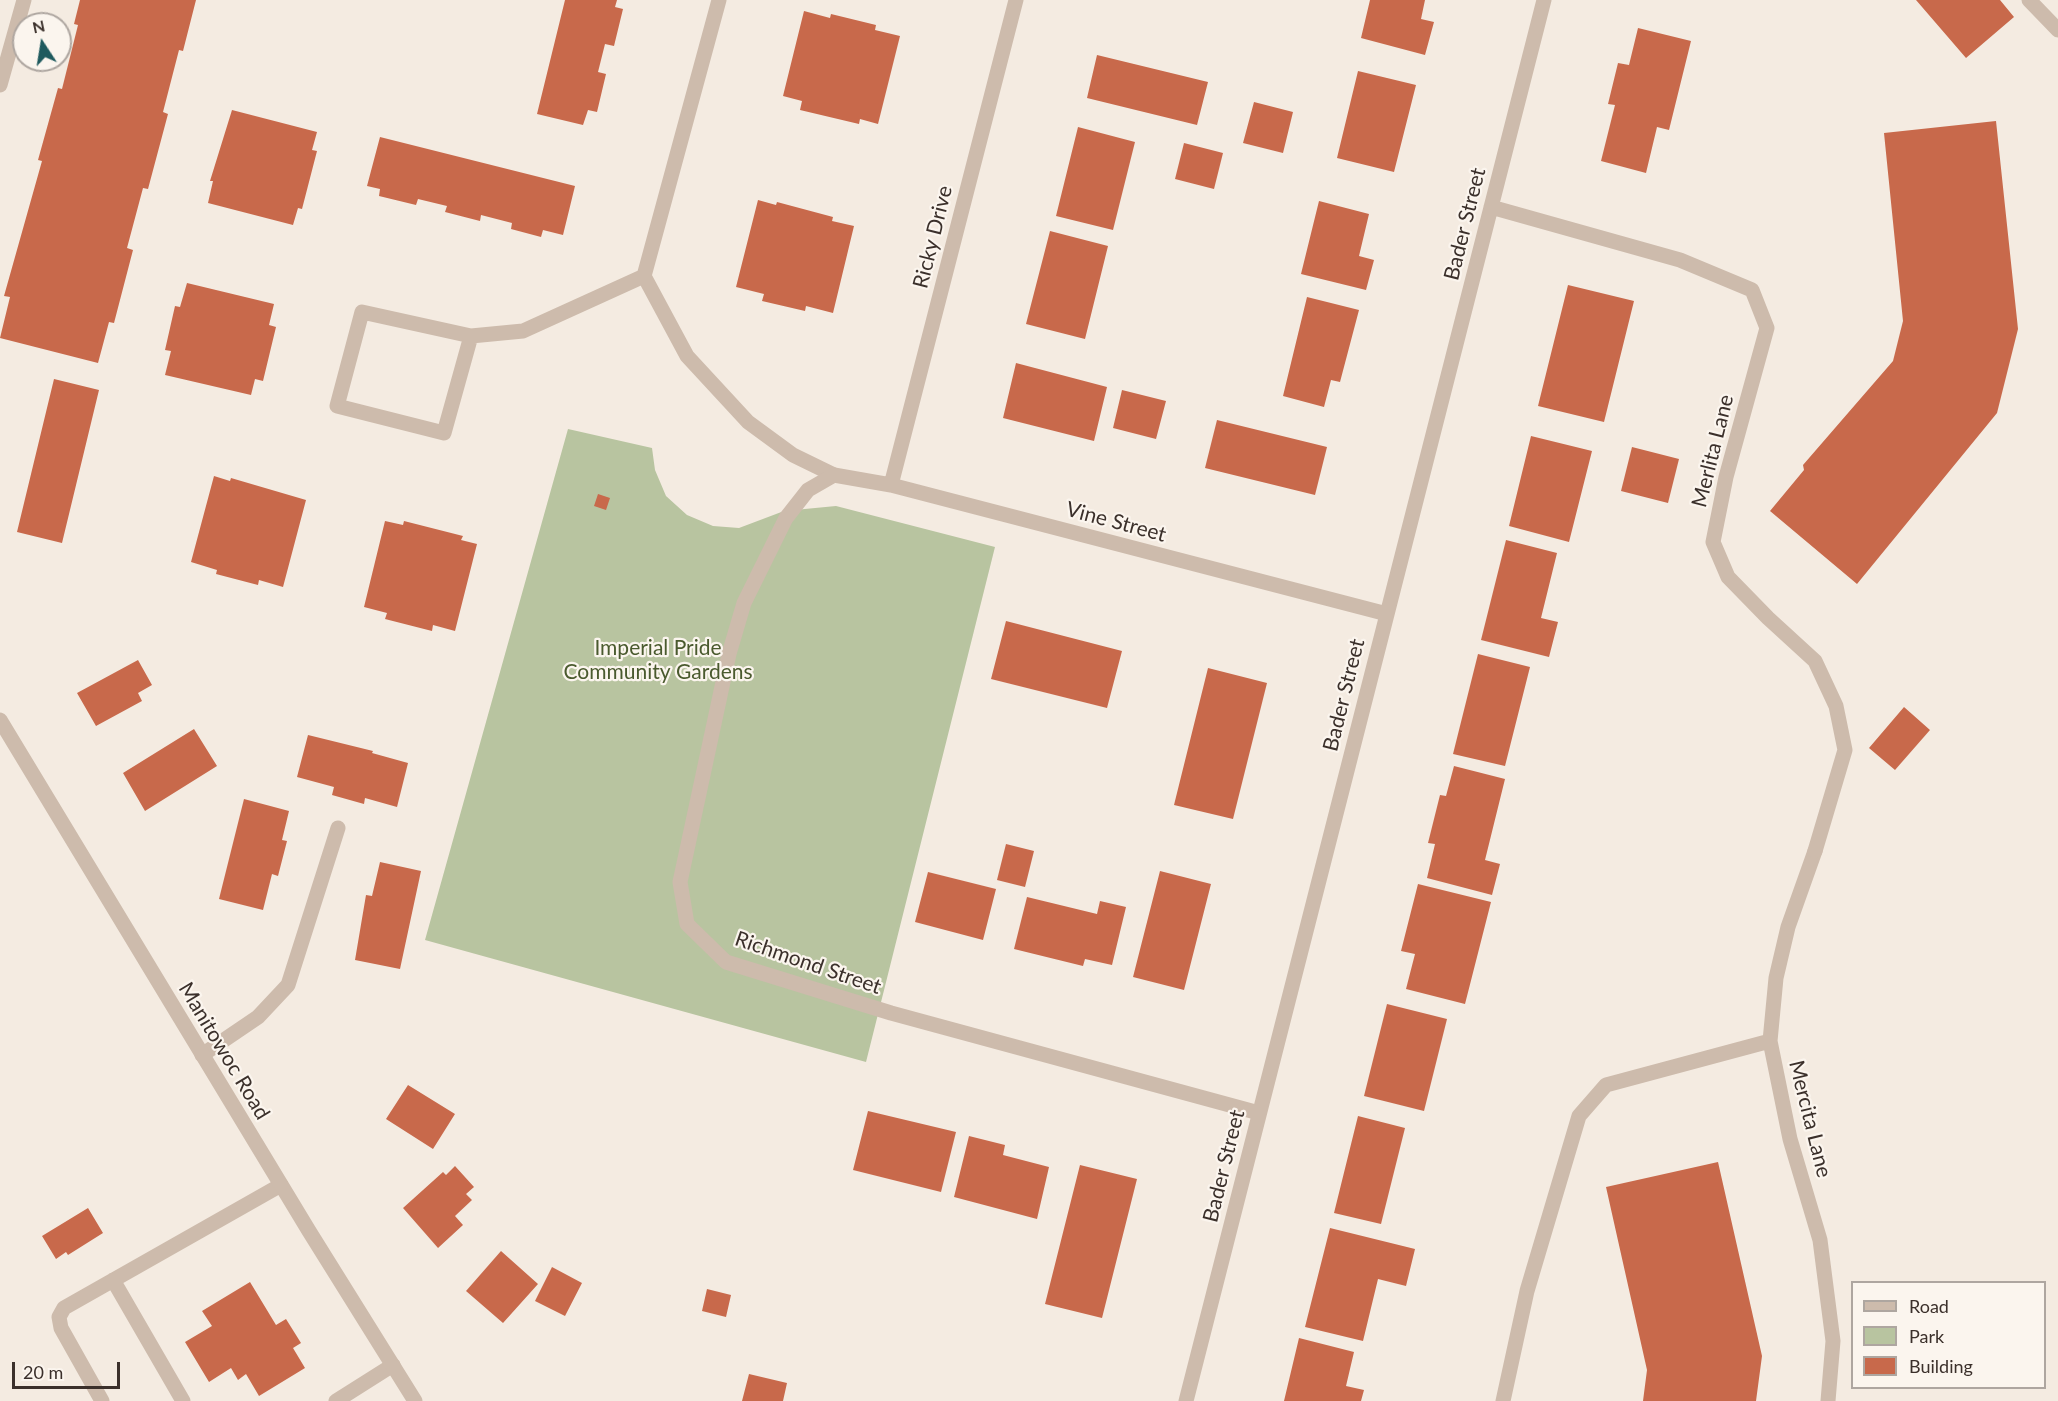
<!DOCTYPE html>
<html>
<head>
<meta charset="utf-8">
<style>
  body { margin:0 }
  #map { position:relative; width:2058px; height:1401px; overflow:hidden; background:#f4ebe1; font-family:Lato,sans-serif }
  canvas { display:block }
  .legend { position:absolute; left:1851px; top:1281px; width:195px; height:108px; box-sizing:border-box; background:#fbf5ee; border:2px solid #aea6a0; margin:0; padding:8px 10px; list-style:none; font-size:18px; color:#3b302b }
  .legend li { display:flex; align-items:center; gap:12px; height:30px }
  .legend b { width:30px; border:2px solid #aea6a0 }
  .north { position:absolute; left:12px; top:12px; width:60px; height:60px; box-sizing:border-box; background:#fbf5ee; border:2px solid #aea6a0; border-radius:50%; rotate:348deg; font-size:16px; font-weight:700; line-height:24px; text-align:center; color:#3b302b }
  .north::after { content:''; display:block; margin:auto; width:21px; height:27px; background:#1f5a5e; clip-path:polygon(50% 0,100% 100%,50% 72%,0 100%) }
  .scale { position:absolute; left:12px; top:1362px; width:108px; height:27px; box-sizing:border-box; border:3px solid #3b302b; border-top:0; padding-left:8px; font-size:18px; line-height:21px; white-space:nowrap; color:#3b302b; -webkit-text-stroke:4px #fbf5ee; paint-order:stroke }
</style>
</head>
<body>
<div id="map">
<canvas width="2058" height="1401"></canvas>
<ul class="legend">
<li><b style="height:8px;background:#cdbbac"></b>Road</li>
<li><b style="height:16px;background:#b8c4a0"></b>Park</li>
<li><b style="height:16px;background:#c8694b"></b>Building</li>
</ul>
<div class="north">N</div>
<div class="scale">20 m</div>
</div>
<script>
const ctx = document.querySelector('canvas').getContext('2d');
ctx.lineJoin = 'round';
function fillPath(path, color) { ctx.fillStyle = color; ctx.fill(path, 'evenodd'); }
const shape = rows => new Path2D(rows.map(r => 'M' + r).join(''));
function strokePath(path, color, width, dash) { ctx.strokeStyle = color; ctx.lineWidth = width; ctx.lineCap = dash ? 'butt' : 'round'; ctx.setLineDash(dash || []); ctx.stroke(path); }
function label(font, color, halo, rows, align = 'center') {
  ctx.font = font + ' Lato,sans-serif'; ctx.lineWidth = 4.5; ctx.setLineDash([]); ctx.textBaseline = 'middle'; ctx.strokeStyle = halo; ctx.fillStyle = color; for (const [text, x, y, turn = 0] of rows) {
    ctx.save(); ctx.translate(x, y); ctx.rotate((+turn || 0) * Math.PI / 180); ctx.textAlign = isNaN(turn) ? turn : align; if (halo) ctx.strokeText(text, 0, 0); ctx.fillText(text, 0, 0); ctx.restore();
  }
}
fillPath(shape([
  [568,429,652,448,655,470,666,496,687,515,713,526,739,528,784,511,836,506,995,547,866,1062,425,940]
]), '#b8c4a0');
fillPath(shape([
  [80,0,196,0,183,51,179,50,163,112,168,114,148,189,143,188,127,248,133,250,114,323,109,322,98,363,0,338,10,297,4,296,42,161,38,160,58,88,62,89,78,25,74,24],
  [565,0,617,0,615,7,623,9,614,46,605,44,598,72,606,74,597,112,588,110,583,125,537,114],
  [1370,0,1425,0,1421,19,1434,22,1425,55,1361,38],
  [1916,0,2000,0,2014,17,1966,58],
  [804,11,830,18,831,14,876,25,875,30,900,36,878,124,860,119,859,124,800,110,802,101,783,96],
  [1638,28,1691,41,1669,130,1657,127,1646,173,1601,161,1615,105,1608,104,1618,63,1629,65],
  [1097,55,1208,82,1197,125,1087,98],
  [1358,71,1416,85,1394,172,1337,158],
  [1254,102,1293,112,1283,153,1243,143],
  [232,110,317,132,312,150,317,151,302,209,298,208,293,225,208,203,213,181,210,181],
  [1996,121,2018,329,1997,413,1857,584,1770,511,1804,470,1803,465,1893,361,1903,321,1884,133],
  [1078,127,1135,142,1113,230,1056,216],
  [380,137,575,186,563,235,543,230,541,237,511,229,512,223,481,215,480,221,445,212,447,206,418,199,416,205,379,196,380,189,367,186],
  [1184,143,1223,153,1214,189,1175,179],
  [758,200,776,205,777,202,833,217,832,221,854,226,833,313,806,306,805,311,762,301,764,294,736,287],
  [1319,201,1369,214,1359,256,1374,260,1366,290,1301,274],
  [1050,231,1108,246,1085,339,1026,324],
  [187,283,274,304,269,325,276,327,263,381,255,379,251,395,165,375,171,351,165,350,175,306,180,307],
  [1568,285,1634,301,1604,422,1538,406],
  [1307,297,1359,310,1340,382,1331,380,1324,407,1283,396],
  [1016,363,1107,387,1094,441,1003,418],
  [54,379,99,390,62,543,17,532],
  [1122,390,1166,401,1156,439,1113,428],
  [1217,420,1327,447,1315,495,1205,468],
  [1531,436,1592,451,1569,542,1509,526],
  [1632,447,1679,459,1668,503,1621,491],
  [214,476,230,481,231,478,306,500,283,587,259,580,258,585,216,574,217,570,191,562],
  [598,494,610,498,606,510,594,506],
  [385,521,403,525,404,521,463,536,461,540,477,544,455,631,433,625,432,631,385,619,387,613,364,607],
  [1506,540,1557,553,1541,618,1558,622,1549,657,1481,640],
  [1006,621,1122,651,1107,708,991,679],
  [1478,654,1530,667,1505,766,1453,754],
  [138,660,152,685,138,693,142,701,96,726,77,693],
  [1208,668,1267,683,1233,819,1174,805],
  [1904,707,1930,730,1895,770,1869,748],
  [194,729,217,766,145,811,123,773],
  [308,735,373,751,372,753,408,763,397,807,365,798,364,804,332,795,334,787,297,777],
  [1454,766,1505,779,1485,860,1500,864,1492,895,1427,878,1435,844,1428,843,1440,795,1446,796],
  [244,799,289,811,282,840,287,841,278,876,272,874,263,910,219,899],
  [1006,844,1034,851,1025,887,997,880],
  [380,862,421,871,400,969,355,960,366,895,372,896],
  [1160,871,1211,884,1184,990,1133,977],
  [928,872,996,889,983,940,915,922],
  [1418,884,1491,902,1465,1004,1406,989,1415,954,1401,951],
  [1027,897,1097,914,1100,901,1126,907,1112,965,1085,959,1083,966,1014,949],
  [1387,1004,1447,1019,1424,1111,1364,1096],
  [408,1085,455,1114,433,1149,386,1119],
  [868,1111,956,1132,941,1192,853,1170],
  [1358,1116,1405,1128,1381,1224,1334,1213],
  [969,1136,1005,1145,1003,1155,1049,1167,1037,1219,954,1197],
  [1718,1162,1762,1356,1756,1401,1643,1401,1647,1370,1606,1187],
  [1080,1165,1137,1179,1102,1318,1045,1304],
  [455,1166,474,1187,466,1194,472,1200,455,1216,463,1225,438,1248,403,1208,443,1172,446,1175],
  [88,1208,103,1233,68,1255,66,1252,56,1259,42,1236],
  [1330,1228,1415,1249,1406,1286,1378,1279,1363,1341,1305,1327],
  [501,1251,538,1284,503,1323,466,1291],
  [552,1267,582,1283,565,1316,535,1301],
  [250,1282,276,1325,286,1319,301,1343,293,1348,305,1368,259,1396,246,1374,238,1380,231,1368,209,1382,185,1342,212,1326,202,1311],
  [707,1289,731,1295,726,1317,702,1311],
  [1299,1338,1354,1352,1346,1386,1364,1390,1361,1401,1284,1401],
  [749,1374,787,1383,783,1401,742,1401]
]), '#c8694b');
strokePath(shape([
  [719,0,644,276,687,356,748,422,793,455,834,475],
  [2029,0,2058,30],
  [0,85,24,0],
  [471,336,444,433,337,406,362,312,471,336,523,331,644,276],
  [1815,851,1788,927,1776,978,1770,1041,1790,1139,1820,1240,1833,1341,1828,1401],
  [202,1055,258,1017,288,985,338,828],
  [113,1280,183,1401],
  [102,1401,61,1328,59,1317,64,1308,281,1185],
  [336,1401,393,1365],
  [1503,1401,1527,1291,1579,1116,1606,1085,1770,1041]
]), '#cdbbac', 15);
strokePath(shape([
  [1491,207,1680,260,1752,290,1767,328,1726,477,1713,542,1728,577,1768,618,1815,661,1836,706,1845,750,1815,851],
  [891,485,1016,0],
  [0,720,309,1231,415,1401],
  [1259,1113,891,1013,726,962,687,924,680,882,729,654,744,603,786,518,808,490,834,475,891,485,1387,614],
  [1186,1401,1544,0]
]), '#cdbbac', 15);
label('21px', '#3b302b', '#fbf5ee', [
  ["Bader Street",1465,224,-76],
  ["Ricky Drive",933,237,-76],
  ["Merlita Lane",1713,451,-76],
  ["Vine Street",1116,522,15],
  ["Bader Street",1344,695,-76],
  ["Richmond Street",808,963,19],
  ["Manitowoc Road",224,1051,59],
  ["Mercita Lane",1810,1119,76],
  ["Bader Street",1224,1166,-76]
]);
label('21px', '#4a5a2e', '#fbf5ee', [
  ["Imperial Pride",658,648],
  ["Community Gardens",658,672]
]);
</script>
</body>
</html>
